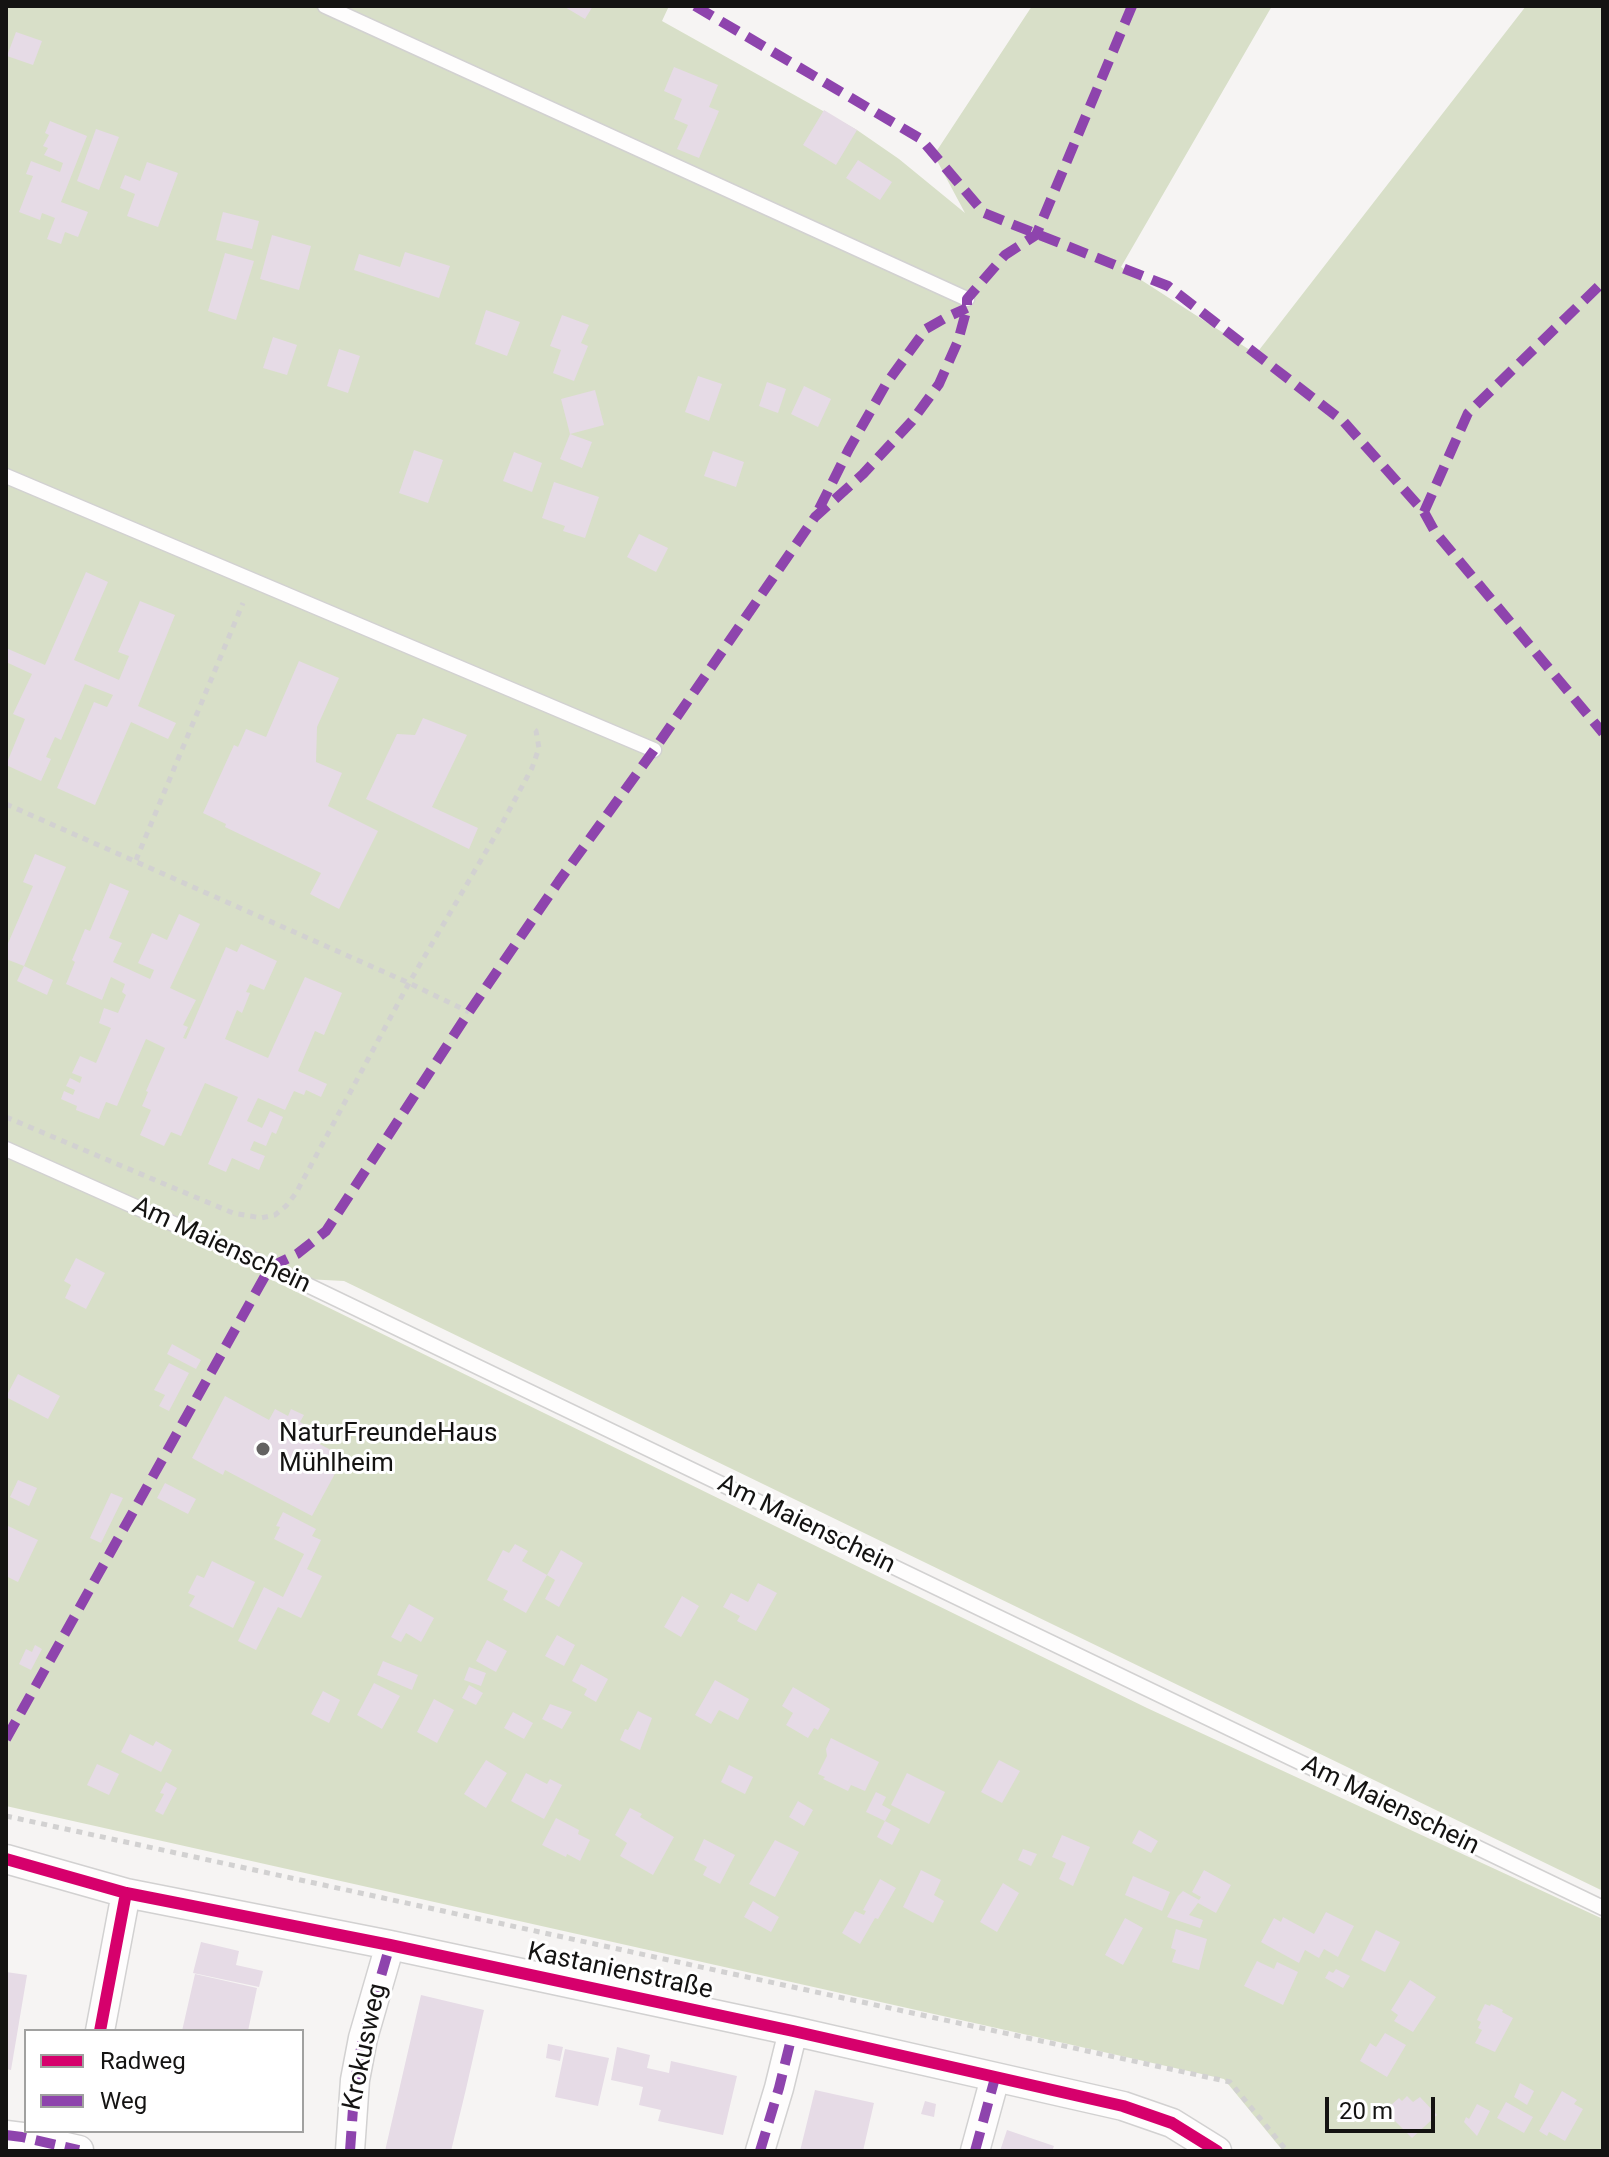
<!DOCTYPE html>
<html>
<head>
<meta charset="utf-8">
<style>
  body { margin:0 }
  #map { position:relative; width:1609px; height:2157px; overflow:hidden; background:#f6f4f3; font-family:Roboto,sans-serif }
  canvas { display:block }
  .frame { position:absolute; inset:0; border:8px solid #141312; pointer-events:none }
  .legend { position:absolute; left:24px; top:2029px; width:280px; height:104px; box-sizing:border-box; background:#fff; border:2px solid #a1a1a0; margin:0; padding:10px 14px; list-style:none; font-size:24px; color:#141312 }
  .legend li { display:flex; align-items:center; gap:16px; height:40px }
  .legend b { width:40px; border:2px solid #a1a1a0 }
  .scale { position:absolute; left:1325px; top:2097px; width:110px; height:36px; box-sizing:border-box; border:4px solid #141312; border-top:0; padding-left:10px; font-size:24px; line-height:28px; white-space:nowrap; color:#141312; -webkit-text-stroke:6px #fff; paint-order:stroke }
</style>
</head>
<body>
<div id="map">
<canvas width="1609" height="2157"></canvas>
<div class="frame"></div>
<ul class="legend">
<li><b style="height:10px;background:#d6006c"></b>Radweg</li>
<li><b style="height:10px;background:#8e44ad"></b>Weg</li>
</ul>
<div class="scale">20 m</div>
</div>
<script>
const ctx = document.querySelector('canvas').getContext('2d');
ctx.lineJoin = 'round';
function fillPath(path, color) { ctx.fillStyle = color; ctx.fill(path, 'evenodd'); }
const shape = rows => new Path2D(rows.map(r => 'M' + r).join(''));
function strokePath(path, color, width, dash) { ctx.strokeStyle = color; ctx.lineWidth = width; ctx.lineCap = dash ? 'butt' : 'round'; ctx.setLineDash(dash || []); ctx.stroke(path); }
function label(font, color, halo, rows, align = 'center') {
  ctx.font = font + ' Roboto,sans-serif'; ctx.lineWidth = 6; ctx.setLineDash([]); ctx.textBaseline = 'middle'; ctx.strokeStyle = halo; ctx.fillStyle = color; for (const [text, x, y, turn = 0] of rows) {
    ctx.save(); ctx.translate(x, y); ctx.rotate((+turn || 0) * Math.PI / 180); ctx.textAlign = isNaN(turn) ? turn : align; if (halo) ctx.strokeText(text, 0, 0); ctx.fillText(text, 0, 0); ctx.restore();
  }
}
fillPath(shape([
  [6,6,669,6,662,21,857,130,899,159,965,213,934,155,1032,6,1272,6,1121,267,1256,354,1526,6,1603,6,1603,1891,344,1281,266,1277,1147,1708,1603,1919,1603,2151,1283,2151,1224,2079,6,1806]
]), '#d8dfc8');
fillPath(shape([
  [563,6,593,6,585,19],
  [16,32,42,41,33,65,7,56],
  [674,67,718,85,709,107,719,111,699,158,677,149,688,125,674,119,682,99,664,91],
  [824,110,857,130,836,165,803,145],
  [50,121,87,136,61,202,88,212,78,237,65,232,61,244,47,239,55,218,42,213,40,220,19,212,33,176,26,174,31,161,60,172,63,163,44,155,48,148,43,146,49,135,45,133],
  [96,129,119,137,99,190,77,181],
  [858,160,892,182,880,200,846,178],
  [147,162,178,173,158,227,127,216,135,194,120,188,125,175,140,181],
  [223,212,259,221,252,249,216,240],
  [272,235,311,246,299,290,260,279],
  [405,252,450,266,439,298,354,270,359,254,400,267],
  [225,253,254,261,236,320,208,311],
  [486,310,520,322,507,356,475,344],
  [562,315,589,325,581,343,588,346,574,381,553,373,561,350,550,346],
  [273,337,297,345,287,375,263,368],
  [339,349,360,356,348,393,327,386],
  [698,376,722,384,709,421,685,412],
  [767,382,786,389,778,413,759,406],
  [804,386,831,399,818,427,791,414],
  [595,390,604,425,570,434,561,399],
  [570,434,592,442,582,468,560,459],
  [414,450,443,460,428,503,399,493],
  [713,451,744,462,736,487,704,476],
  [514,452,542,463,532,492,503,481],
  [554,482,599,497,585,538,563,531,565,526,542,518],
  [639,534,668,548,656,572,627,557],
  [86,572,108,582,74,660,119,680,129,656,118,652,140,601,175,615,138,706,176,723,168,739,131,722,95,805,57,788,94,702,107,707,113,695,85,684,61,740,55,737,46,757,51,759,41,781,6,765,25,719,13,714,32,674,6,662,6,648,45,665],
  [299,661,339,678,317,727,316,762,342,773,328,806,378,831,339,909,310,894,321,873,225,827,226,824,203,813,234,745,238,747,246,729,266,737],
  [423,718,467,735,432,807,478,828,469,849,366,799,397,734,415,735],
  [35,854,66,867,24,966,53,980,47,995,17,981,24,966,6,959,6,948,33,886,23,882],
  [110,883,129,891,109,938,122,943,113,962,150,979,154,970,138,963,152,933,167,940,179,914,200,924,170,988,196,1000,183,1025,188,1027,183,1038,186,1039,226,947,237,952,241,944,277,961,264,990,250,984,246,992,250,993,242,1013,237,1010,225,1039,268,1058,305,977,342,993,324,1035,315,1031,298,1071,327,1084,321,1097,306,1090,304,1095,294,1091,285,1110,258,1098,247,1121,262,1128,270,1111,283,1117,276,1134,272,1132,266,1146,254,1141,250,1150,265,1156,259,1170,232,1158,226,1172,208,1164,238,1097,205,1083,181,1136,171,1132,164,1146,140,1135,151,1110,142,1106,148,1092,146,1091,165,1048,146,1039,117,1106,106,1102,99,1119,76,1110,77,1106,61,1099,64,1091,73,1095,75,1090,66,1086,70,1078,80,1083,82,1077,72,1073,80,1056,96,1063,111,1028,99,1023,104,1008,118,1013,126,995,122,992,125,984,111,977,102,1000,66,984,75,962,72,960,85,929,90,931],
  [76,1258,105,1273,86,1309,65,1298,71,1285,64,1281],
  [172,1344,201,1360,196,1369,167,1354],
  [169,1363,189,1373,169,1411,159,1406,165,1395,154,1390],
  [18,1374,60,1396,48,1419,6,1397],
  [225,1396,269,1420,275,1409,288,1416,291,1409,304,1415,300,1422,317,1431,312,1440,344,1457,312,1516,225,1470,223,1475,192,1458],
  [18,1480,37,1488,29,1506,10,1497],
  [165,1483,196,1499,188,1514,157,1498],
  [111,1493,123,1498,101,1543,90,1538],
  [283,1512,316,1529,312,1536,321,1540,307,1569,322,1576,301,1618,278,1607,256,1650,238,1641,264,1587,283,1597,304,1554,274,1539,280,1527,276,1526],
  [6,1525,38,1540,18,1582,6,1576],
  [515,1544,528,1551,522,1561,547,1575,526,1613,503,1600,508,1591,487,1580,503,1550,509,1553],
  [561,1550,583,1563,559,1607,545,1599,555,1580,547,1575],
  [212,1561,255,1582,233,1628,189,1606,195,1596,188,1593,197,1575,204,1578],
  [758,1583,777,1593,756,1631,737,1621,740,1616,723,1607,731,1593,748,1602],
  [682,1596,699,1606,681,1637,664,1627],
  [409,1604,434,1618,421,1642,406,1633,401,1642,391,1637],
  [557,1635,575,1645,564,1666,545,1656],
  [487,1640,507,1651,496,1672,476,1661],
  [35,1645,42,1649,31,1670,19,1664,26,1649,32,1652],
  [383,1661,418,1675,412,1690,377,1675],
  [581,1664,608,1679,596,1702,584,1695,587,1689,572,1681],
  [469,1667,486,1673,481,1686,464,1680],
  [715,1680,749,1699,738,1720,719,1710,711,1724,695,1715],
  [374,1683,400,1696,382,1729,357,1715],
  [469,1685,483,1693,476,1705,462,1698],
  [793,1687,830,1709,818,1730,814,1728,808,1738,786,1725,793,1713,782,1706],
  [323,1691,340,1700,329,1723,311,1714],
  [434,1699,454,1710,437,1743,417,1732],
  [550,1704,572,1712,562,1729,542,1719],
  [638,1711,652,1718,640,1750,620,1740,625,1729,628,1730],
  [513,1712,533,1723,524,1739,504,1728],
  [130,1734,153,1746,156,1741,172,1750,161,1772,121,1752],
  [831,1738,879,1762,865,1791,851,1785,848,1791,823,1779,825,1777,818,1774,827,1756,826,1749],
  [486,1760,507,1773,486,1808,464,1794],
  [999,1760,1020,1771,1002,1803,981,1792],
  [97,1764,119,1774,109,1795,87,1785],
  [729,1765,753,1777,745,1794,721,1782],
  [526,1773,547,1784,550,1779,562,1785,544,1819,511,1801],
  [907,1773,945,1792,929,1824,891,1805],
  [166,1782,177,1788,163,1815,155,1811,164,1794,160,1793],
  [876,1792,886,1797,882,1805,891,1810,885,1821,866,1812],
  [798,1801,813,1810,804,1826,789,1817],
  [630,1808,642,1814,640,1817,674,1837,653,1875,620,1856,627,1843,615,1835],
  [556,1818,579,1830,578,1834,590,1840,580,1861,567,1854,566,1857,542,1845],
  [885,1821,900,1829,892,1845,877,1837],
  [1139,1830,1158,1841,1151,1853,1132,1843],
  [1062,1835,1090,1847,1073,1886,1059,1879,1066,1863,1052,1857],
  [704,1839,735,1855,720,1884,703,1875,707,1867,694,1860],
  [775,1840,799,1852,775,1897,749,1884],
  [1023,1849,1037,1854,1031,1866,1018,1860],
  [921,1870,941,1880,934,1895,944,1901,933,1923,903,1907],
  [1204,1870,1231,1885,1216,1913,1198,1903,1189,1915,1203,1920,1200,1928,1167,1917,1178,1896,1183,1891,1199,1900,1201,1897,1192,1892],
  [1133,1876,1170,1892,1162,1911,1125,1895],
  [880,1879,896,1888,878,1919,875,1918,860,1944,842,1933,855,1911,864,1915,866,1911,863,1910],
  [1003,1883,1019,1893,997,1932,980,1922],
  [753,1901,779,1917,771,1932,744,1917],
  [1326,1912,1354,1926,1338,1957,1324,1949,1319,1958,1305,1950,1299,1963,1261,1942,1274,1918,1281,1922,1283,1917,1314,1934],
  [1125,1918,1143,1928,1123,1965,1105,1955],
  [1176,1929,1207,1939,1199,1970,1172,1962,1176,1950,1171,1948],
  [1376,1930,1400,1942,1385,1972,1361,1960],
  [201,1942,239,1951,236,1965,263,1971,259,1987,193,1973],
  [1257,1961,1274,1969,1277,1962,1298,1972,1283,2005,1244,1986],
  [1336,1969,1350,1976,1343,1988,1325,1978,1329,1971,1333,1973],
  [6,1972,27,1975,11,2070,6,2069],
  [195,1974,257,1988,248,2031,182,2031],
  [1410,1980,1436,1997,1413,2032,1394,2021,1398,2015,1391,2010],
  [421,1995,484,2010,466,2089,451,2151,385,2151],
  [1485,2004,1490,2006,1491,2004,1503,2010,1502,2012,1513,2018,1495,2052,1475,2043,1482,2030,1478,2028,1481,2022,1477,2020],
  [1385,2033,1406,2045,1387,2077,1360,2061,1370,2043,1376,2047],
  [548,2044,563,2047,560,2061,546,2058],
  [617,2047,650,2055,647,2068,669,2073,671,2061,737,2076,723,2135,658,2121,661,2110,639,2105,643,2087,611,2080],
  [565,2049,609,2058,598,2106,555,2097],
  [1520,2083,1534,2091,1527,2105,1514,2097],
  [815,2090,874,2103,863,2151,800,2151],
  [1562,2091,1577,2100,1574,2104,1583,2109,1565,2141,1549,2132,1547,2136,1539,2131],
  [1407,2096,1413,2102,1420,2097,1437,2115,1412,2138,1394,2120,1393,2122,1383,2112,1399,2098,1402,2101],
  [925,2101,936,2104,934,2117,921,2114],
  [1506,2102,1533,2117,1524,2133,1497,2118],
  [1477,2104,1490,2111,1477,2136,1464,2122,1466,2117,1469,2119],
  [1007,2130,1054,2146,1052,2151,1000,2151]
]), '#e6dbe6');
const service = shape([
  [325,6,967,299],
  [6,476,654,750],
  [6,1149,270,1267,1603,1908]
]);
const minor = shape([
  [6,1859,126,1893,390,1945,793,2031,1123,2106,1172,2123,1217,2151],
  [100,2031,126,1893],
  [6,2135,22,2137,79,2150],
  [350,2151,355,2080,363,2038,390,1945],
  [760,2151,779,2088,793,2031],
  [975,2151,995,2078]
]);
strokePath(service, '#d2d1d1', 17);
strokePath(minor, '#d2d1d1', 31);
strokePath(shape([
  [6,804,409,983,469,1012],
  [136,860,243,603],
  [6,1117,233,1213,261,1218,275,1215,286,1206,296,1193,409,983,498,831,532,768,539,748,536,731,532,728],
  [6,1816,1230,2082,1287,2151]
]), '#d2d1d1', 5, [6, 6]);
strokePath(service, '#fefdfd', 14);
strokePath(minor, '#fefdfd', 28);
strokePath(shape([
  [695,6,921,139,984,213,1168,286,1344,422,1424,512,1468,413,1603,282],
  [819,509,849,449,886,384,926,329,947,317,967,308],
  [1424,512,1435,532,1603,733],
  [6,1739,270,1267,297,1254,326,1231,469,1012,559,881,654,750,815,517,863,474,912,421,939,384,958,341,967,308,967,299,1005,255,1036,235,1132,6],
  [6,2135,22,2137,79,2150],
  [350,2151,355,2080,363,2038,390,1945],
  [760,2151,779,2088,793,2031],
  [975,2151,995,2078]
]), '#8e44ad', 10, [20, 10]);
strokePath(shape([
  [6,1859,126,1893,390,1945,793,2031,1123,2106,1172,2123,1217,2151],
  [100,2031,126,1893]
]), '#d6006c', 12);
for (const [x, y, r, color] of [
  [263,1449,8,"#636261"]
]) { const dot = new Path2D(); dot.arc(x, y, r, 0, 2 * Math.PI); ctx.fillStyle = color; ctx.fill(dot); strokePath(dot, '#fff', 3); }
label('26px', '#141312', '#fff', [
  ["Am Maienschein",221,1246,25],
  ["Am Maienschein",806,1525,26],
  ["Am Maienschein",1390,1806,26],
  ["Kastanienstraße",620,1972,12],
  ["Krokusweg",366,2047,-78]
]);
label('26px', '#141312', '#fff', [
  ["NaturFreundeHaus",279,1434],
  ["Mühlheim",279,1464]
], 'left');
</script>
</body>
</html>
